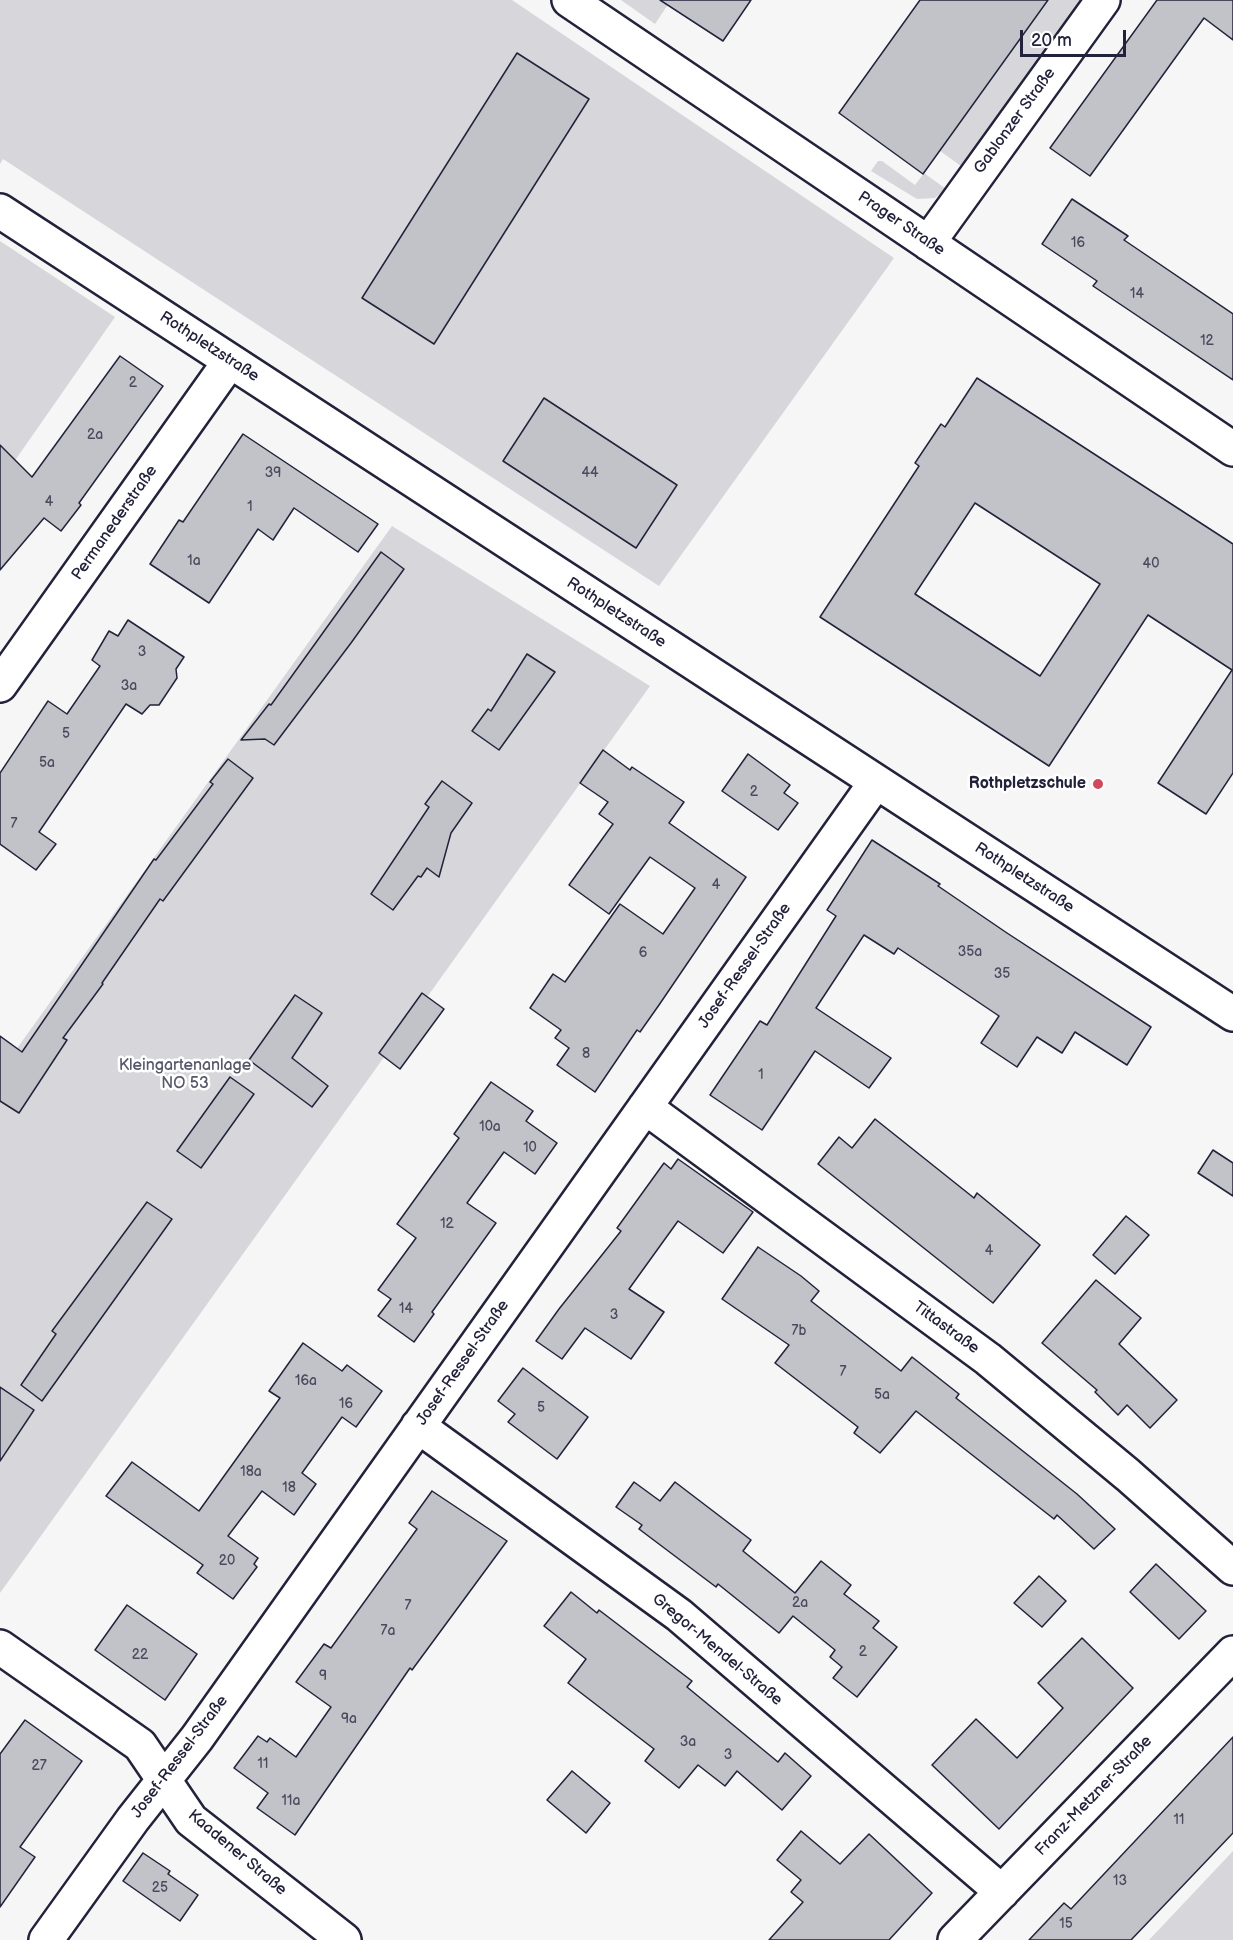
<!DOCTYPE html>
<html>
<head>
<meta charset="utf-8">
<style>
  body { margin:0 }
  #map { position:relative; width:1233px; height:1940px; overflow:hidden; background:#f6f6f7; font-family:"Balsamiq Sans",sans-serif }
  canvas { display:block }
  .scale { position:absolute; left:1020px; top:30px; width:106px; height:27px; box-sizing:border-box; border:3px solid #22223b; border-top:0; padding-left:8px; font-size:18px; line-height:21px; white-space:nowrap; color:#22223b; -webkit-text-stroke:4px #fff; paint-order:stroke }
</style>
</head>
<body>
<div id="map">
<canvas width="1233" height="1940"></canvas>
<div class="scale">20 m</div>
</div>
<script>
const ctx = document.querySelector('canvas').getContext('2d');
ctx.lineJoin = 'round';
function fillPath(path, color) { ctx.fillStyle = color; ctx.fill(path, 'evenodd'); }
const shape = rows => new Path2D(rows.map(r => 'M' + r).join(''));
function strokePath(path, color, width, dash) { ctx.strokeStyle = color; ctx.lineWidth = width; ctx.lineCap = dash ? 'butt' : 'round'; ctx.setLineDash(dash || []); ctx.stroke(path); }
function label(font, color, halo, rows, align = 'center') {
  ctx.font = font + ' "Balsamiq Sans",sans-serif'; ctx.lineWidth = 5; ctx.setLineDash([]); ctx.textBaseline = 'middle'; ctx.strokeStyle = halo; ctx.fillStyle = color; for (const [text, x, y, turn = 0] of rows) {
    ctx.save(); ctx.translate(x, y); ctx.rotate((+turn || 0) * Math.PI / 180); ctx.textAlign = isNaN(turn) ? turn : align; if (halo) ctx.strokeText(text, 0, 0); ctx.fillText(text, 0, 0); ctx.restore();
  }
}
fillPath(shape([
  [0,0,512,0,894,258,659,586,3,159,0,164],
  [621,0,671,0,655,24],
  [1048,0,1080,0,961,166,940,151],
  [878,161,882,161,915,185,924,173,946,189,935,198,917,199,871,171],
  [0,241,115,317,0,482],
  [392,526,650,686,0,1593,0,1072],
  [1233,1851,1233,1940,1149,1940]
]), '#d7d7db');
const building = shape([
  [660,0,751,0,723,41,660,0],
  [920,0,1048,0,923,174,839,113,920,0],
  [1157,0,1233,0,1233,40,1204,18,1090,176,1050,148,1157,0],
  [517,53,589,99,434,344,362,298,517,53],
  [1072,199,1128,236,1124,240,1233,314,1233,380,1093,286,1097,281,1042,244,1072,199],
  [120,356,163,386,79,503,81,505,61,531,44,518,0,570,0,445,32,477,120,356],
  [977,378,1233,544,1233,773,1206,814,1158,783,1232,670,1148,615,1049,766,820,617,919,466,915,463,941,424,945,427,977,378],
  [975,503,1100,584,1040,676,915,594,975,503],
  [544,398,677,485,636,548,503,461,544,398],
  [243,434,378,524,358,552,294,508,273,540,258,529,209,603,150,564,179,520,183,522,243,434],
  [381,552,404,569,351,643,274,745,265,739,241,740,269,704,271,705,381,552],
  [128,620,184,657,176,669,177,678,159,705,150,705,142,714,126,704,39,832,56,844,36,870,0,844,0,773,48,701,67,714,100,666,92,660,109,631,118,636,128,620],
  [527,654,555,672,499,750,472,731,488,709,491,711,527,654],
  [603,750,630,770,632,767,684,802,669,823,746,877,659,1005,640,1032,637,1030,595,1092,557,1065,569,1048,555,1038,561,1030,530,1008,553,974,565,982,620,904,663,934,695,888,650,857,609,914,569,885,613,824,599,814,608,802,580,783,603,750],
  [748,754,790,785,784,793,798,803,778,830,722,791,748,754],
  [228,759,253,778,163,901,160,899,102,983,103,984,63,1038,67,1040,19,1113,0,1101,0,1036,22,1052,154,859,156,860,213,784,210,782,228,759],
  [442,781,472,803,451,833,439,877,427,868,421,877,418,876,393,910,371,894,429,807,425,804,442,781],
  [872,840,940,884,938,886,1007,933,1151,1027,1127,1065,1075,1032,1062,1053,1037,1037,1017,1067,981,1043,999,1016,898,948,894,954,864,935,816,1008,891,1058,869,1088,815,1051,762,1130,710,1095,760,1021,767,1025,836,916,827,910,872,840],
  [422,993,444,1009,400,1069,379,1053,422,993],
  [295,995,322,1013,292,1058,328,1086,312,1107,249,1060,295,995],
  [230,1077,254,1094,201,1168,177,1151,230,1077],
  [491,1082,533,1111,526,1121,557,1143,535,1174,504,1152,467,1203,496,1223,432,1312,434,1314,414,1342,378,1316,391,1299,378,1290,416,1238,397,1224,459,1138,454,1134,491,1082],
  [875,1119,974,1198,977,1193,1040,1245,993,1303,818,1164,839,1137,852,1148,875,1119],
  [1213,1150,1233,1163,1233,1196,1198,1173,1213,1150],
  [678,1159,753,1212,723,1253,678,1221,629,1289,664,1312,631,1359,585,1328,562,1359,536,1341,559,1309,621,1231,617,1228,664,1163,671,1169,678,1159],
  [147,1202,172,1219,42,1401,21,1385,56,1334,52,1331,147,1202],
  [1126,1216,1149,1235,1115,1274,1093,1255,1126,1216],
  [758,1247,801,1276,819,1291,811,1301,901,1371,912,1357,959,1394,956,1398,1077,1494,1115,1529,1094,1549,1057,1515,1054,1519,916,1411,880,1453,854,1433,858,1427,775,1363,789,1345,722,1299,758,1247],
  [1096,1280,1141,1318,1119,1344,1177,1400,1150,1428,1127,1405,1118,1415,1095,1392,1097,1390,1042,1343,1096,1280],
  [303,1343,342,1371,347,1365,382,1391,356,1427,342,1417,302,1473,316,1484,294,1515,262,1491,228,1536,258,1558,254,1564,257,1567,233,1599,197,1573,203,1565,106,1496,132,1462,199,1511,280,1398,269,1391,303,1343],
  [523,1368,588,1417,557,1459,508,1422,515,1414,498,1401,523,1368],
  [0,1387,34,1410,0,1461,0,1387],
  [634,1482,660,1501,675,1482,751,1540,743,1551,795,1593,821,1561,851,1585,844,1594,879,1621,873,1628,897,1647,857,1697,833,1678,842,1667,830,1657,835,1650,793,1616,779,1633,718,1584,716,1587,639,1529,642,1525,616,1507,634,1482],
  [432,1491,507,1541,412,1670,410,1668,295,1835,257,1808,268,1793,234,1768,258,1736,267,1742,270,1738,296,1757,331,1707,296,1682,324,1644,331,1648,417,1529,409,1523,432,1491],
  [1156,1564,1206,1611,1179,1639,1130,1592,1156,1564],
  [1039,1576,1066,1601,1042,1627,1014,1603,1039,1576],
  [571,1592,597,1613,599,1610,692,1681,687,1687,778,1762,785,1753,811,1776,782,1810,737,1771,725,1786,698,1765,679,1788,645,1761,654,1749,568,1683,586,1659,544,1626,571,1592],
  [127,1605,197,1654,165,1700,95,1650,127,1605],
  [1082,1638,1133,1688,999,1829,932,1765,976,1719,1017,1758,1063,1708,1038,1683,1082,1638],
  [25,1720,82,1761,20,1847,35,1857,0,1907,0,1754,25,1720],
  [1233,1737,1233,1833,1131,1940,1029,1940,1064,1903,1071,1909,1233,1737],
  [572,1771,610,1803,586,1833,547,1800,572,1771],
  [801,1831,840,1864,869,1834,932,1893,889,1940,769,1940,803,1902,791,1892,801,1880,777,1860,801,1831],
  [143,1853,170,1871,168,1874,198,1895,180,1921,123,1881,143,1853]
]);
fillPath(building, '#c2c2c9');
strokePath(building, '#22223b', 1.5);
const minor = shape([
  [569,0,1233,449],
  [0,211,1233,1014],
  [928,243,1103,0],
  [0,685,230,361],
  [645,1107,988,1359,1128,1475,1233,1568],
  [418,1426,679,1615,1002,1892],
  [0,1647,140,1745,191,1820,344,1940],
  [46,1940,133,1819,197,1738,876,782],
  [955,1940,1233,1653]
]);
strokePath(minor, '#22223b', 38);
strokePath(minor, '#fff', 33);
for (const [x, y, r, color] of [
  [1098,784,6,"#d1495b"]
]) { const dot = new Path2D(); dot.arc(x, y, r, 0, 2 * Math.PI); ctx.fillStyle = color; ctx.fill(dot); strokePath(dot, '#fff', 2); }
label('14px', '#4a4a5e', null, [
  ["16",1078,243],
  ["14",1137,294],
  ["12",1207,341],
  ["2",133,383],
  ["2a",95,435],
  ["39",273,473],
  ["44",590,473],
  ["4",49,502],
  ["1",250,507],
  ["1a",194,561],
  ["40",1151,564],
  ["3",142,652],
  ["3a",129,686],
  ["5",66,734],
  ["5a",47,763],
  ["2",754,792],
  ["7",14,824],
  ["4",716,885],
  ["35a",970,952],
  ["6",643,953],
  ["35",1002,974],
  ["8",586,1054],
  ["1",761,1075],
  ["10a",490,1127],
  ["10",530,1148],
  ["12",447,1224],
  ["4",989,1251],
  ["14",406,1309],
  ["3",614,1315],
  ["7b",799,1331],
  ["7",843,1372],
  ["16a",306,1381],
  ["5a",882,1395],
  ["16",346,1404],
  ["5",541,1408],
  ["18a",251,1472],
  ["18",289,1488],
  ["20",227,1561],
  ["2a",800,1603],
  ["7",408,1606],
  ["7a",388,1631],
  ["2",863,1652],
  ["22",140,1655],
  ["9",323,1676],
  ["9a",349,1719],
  ["3a",688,1742],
  ["3",728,1755],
  ["11",263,1764],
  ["27",39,1766],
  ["11a",291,1801],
  ["11",1179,1820],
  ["13",1120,1881],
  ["25",160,1888],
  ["15",1066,1924]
]);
label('16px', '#22223b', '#fff', [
  ["Gablonzer Straße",1015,121,-54],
  ["Prager Straße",901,224,34],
  ["Rothpletzstraße",209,347,33],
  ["Permanederstraße",115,523,-55],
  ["Rothpletzstraße",616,613,33],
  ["Rothpletzstraße",1024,878,33],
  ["Josef-Ressel-Straße",745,966,-55],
  ["Tittastraße",946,1328,36],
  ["Josef-Ressel-Straße",463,1363,-55],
  ["Gregor-Mendel-Straße",717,1650,40],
  ["Josef-Ressel-Straße",180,1757,-53],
  ["Franz-Metzner-Straße",1094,1796,-46],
  ["Kaadener Straße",237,1853,40]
]);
label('bold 16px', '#22223b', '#fff', [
  ["Rothpletzschule",1086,784]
], 'right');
label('16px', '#58586b', '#fff', [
  ["Kleingartenanlage",185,1066],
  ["NO 53",185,1084]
]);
</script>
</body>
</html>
